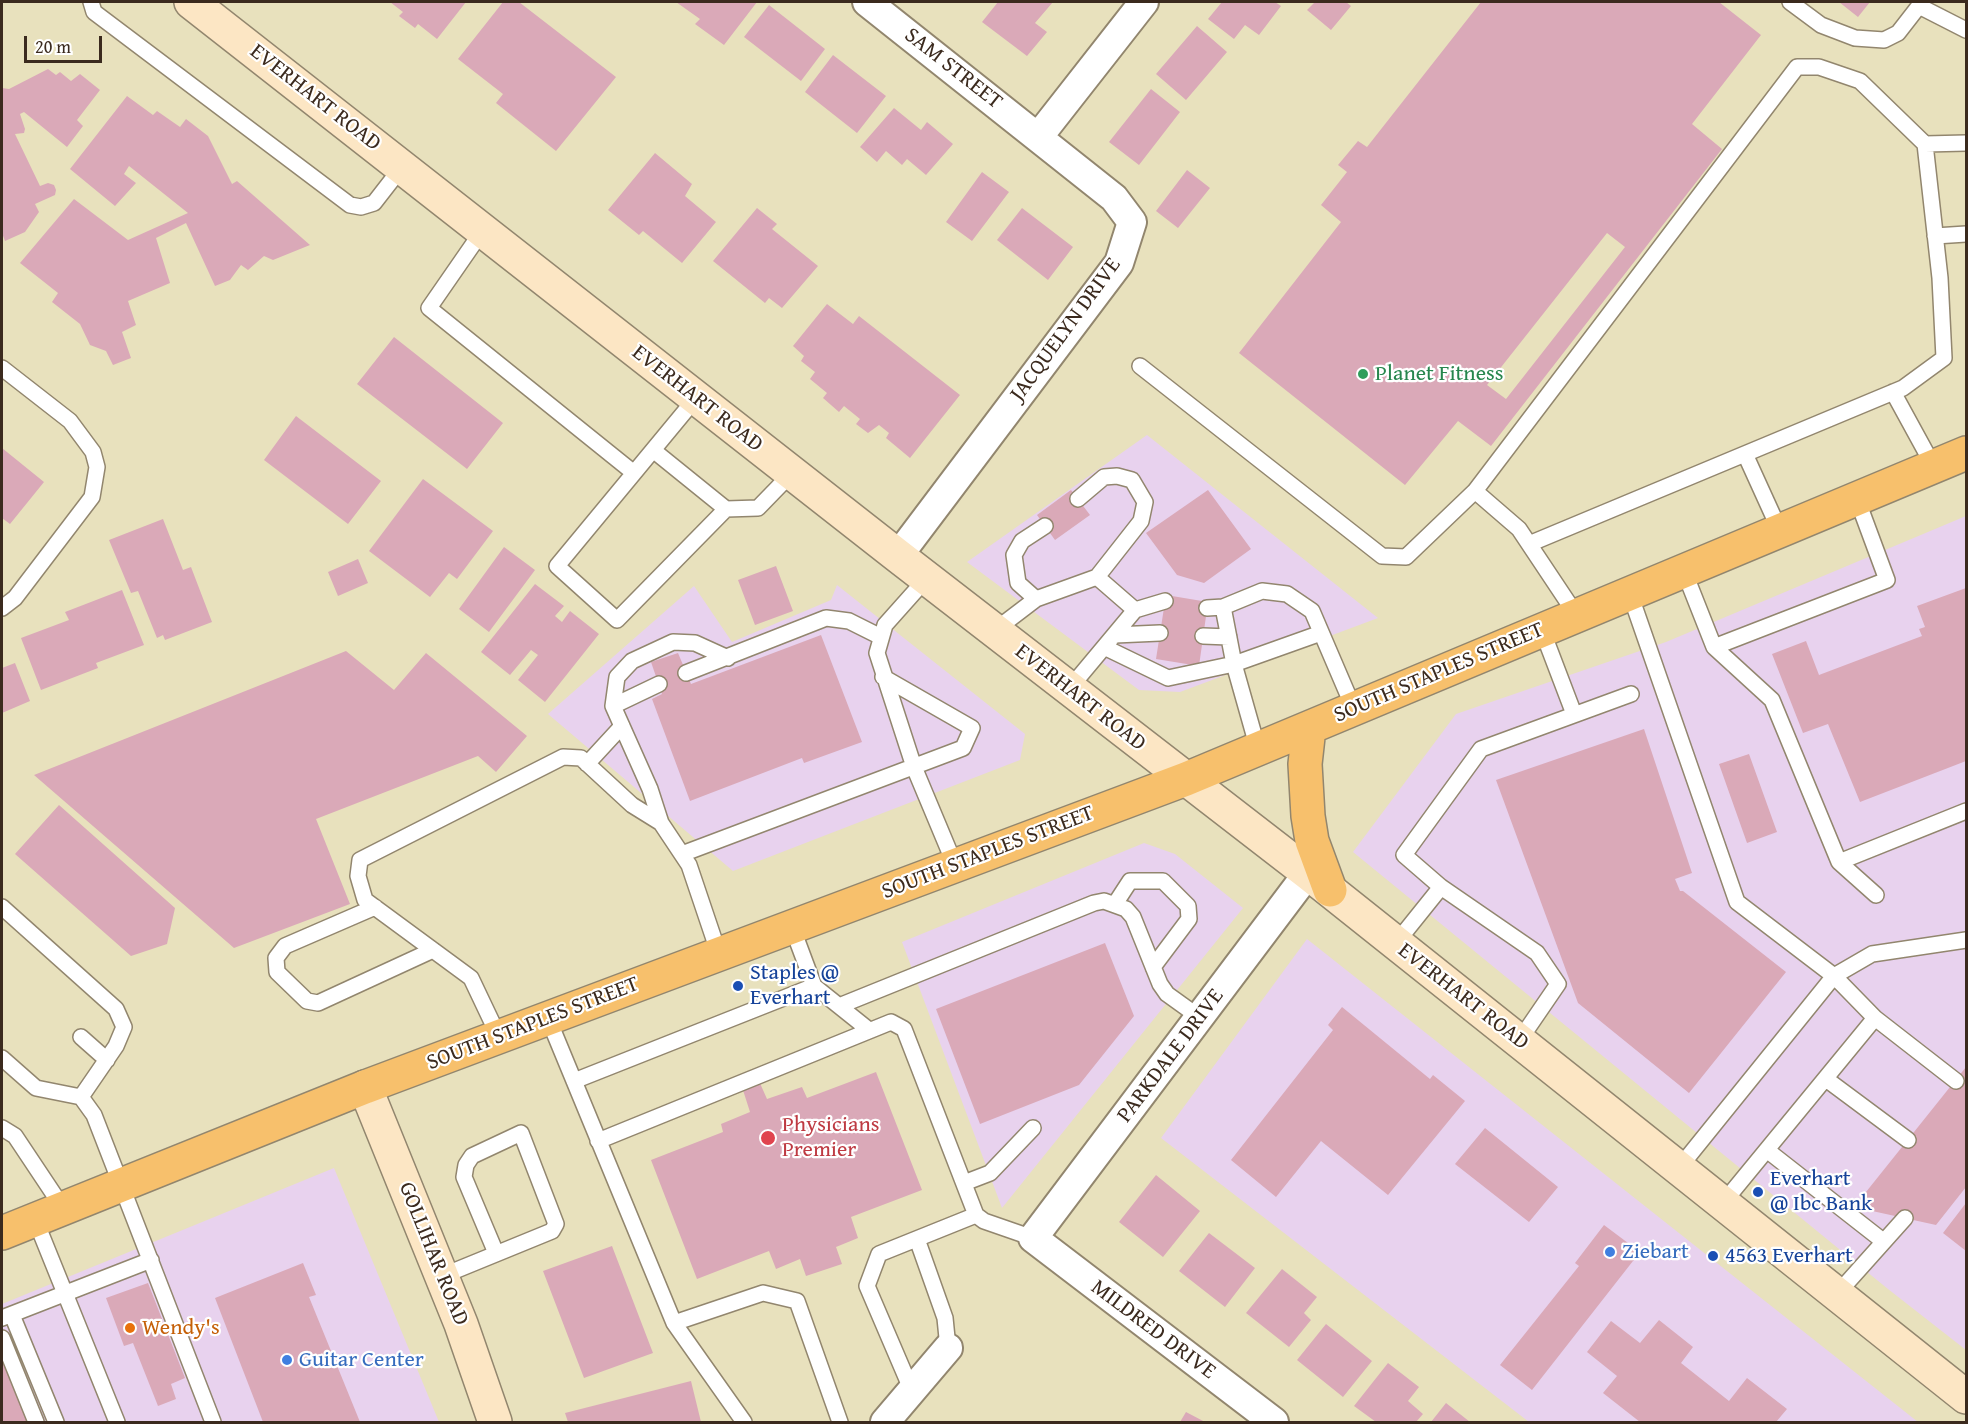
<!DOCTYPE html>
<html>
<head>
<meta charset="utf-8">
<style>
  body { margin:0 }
  #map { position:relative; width:1968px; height:1424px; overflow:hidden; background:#e8e1bd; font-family:"Gentium Book Plus",serif }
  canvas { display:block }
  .frame { position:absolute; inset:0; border:3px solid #3b2a1e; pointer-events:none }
  .scale { position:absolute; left:24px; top:36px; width:78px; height:27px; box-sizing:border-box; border:3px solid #3b2a1e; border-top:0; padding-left:8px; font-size:18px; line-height:21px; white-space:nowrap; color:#3b2a1e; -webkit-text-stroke:4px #fff; paint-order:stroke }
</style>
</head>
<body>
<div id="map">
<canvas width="1968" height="1424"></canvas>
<div class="frame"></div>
<div class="scale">20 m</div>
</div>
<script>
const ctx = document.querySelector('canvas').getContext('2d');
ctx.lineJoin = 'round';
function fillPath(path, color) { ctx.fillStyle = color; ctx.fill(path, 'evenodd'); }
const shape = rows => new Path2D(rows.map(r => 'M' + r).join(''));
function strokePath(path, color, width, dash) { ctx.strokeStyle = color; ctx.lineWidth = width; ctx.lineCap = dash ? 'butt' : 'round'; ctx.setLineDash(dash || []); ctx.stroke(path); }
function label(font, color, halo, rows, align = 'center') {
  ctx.font = font + ' "Gentium Book Plus",serif'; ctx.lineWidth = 4.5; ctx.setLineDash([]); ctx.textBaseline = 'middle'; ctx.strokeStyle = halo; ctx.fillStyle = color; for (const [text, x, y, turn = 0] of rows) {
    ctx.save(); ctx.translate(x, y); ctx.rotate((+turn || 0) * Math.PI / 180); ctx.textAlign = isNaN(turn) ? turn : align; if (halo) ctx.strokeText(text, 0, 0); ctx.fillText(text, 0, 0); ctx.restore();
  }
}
fillPath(shape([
  [1147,435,1378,618,1180,692,1139,690,967,562],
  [1966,516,1966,1350,1888,1289,1353,852,1456,714,1666,642],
  [837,585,1025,734,1020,760,733,871,548,714,694,586,732,642,831,600],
  [1144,843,1175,854,1243,908,1002,1208,902,942],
  [1307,939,1918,1422,1529,1422,1161,1138],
  [334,1168,439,1422,2,1422,2,1304]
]), '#e8d2ee');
fillPath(shape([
  [390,2,466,2,437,39,418,24,415,28,399,16,403,12],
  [503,2,519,2,616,77,556,151,496,103,503,94,458,59],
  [676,2,757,2,724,45,695,24,700,19],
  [998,2,1053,2,1035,23,1047,32,1027,56,982,22],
  [1222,2,1275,2,1281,6,1259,35,1245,25,1234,39,1208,19],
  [1315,2,1346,2,1351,6,1331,30,1307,10],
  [1481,2,1719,2,1761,35,1692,124,1722,149,1491,446,1458,421,1405,485,1239,353,1341,222,1321,205,1347,172,1338,165,1358,141,1367,147],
  [1607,233,1625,247,1506,399,1487,385],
  [1839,2,1870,2,1858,17],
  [769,5,825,49,801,81,744,37],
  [1197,26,1227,52,1186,100,1156,74],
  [833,55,886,96,857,133,805,92],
  [48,69,56,75,60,72,71,81,80,74,100,90,77,120,83,126,67,147,24,112,20,114,25,129,24,133,15,134,40,186,48,183,54,185,56,190,55,195,35,204,39,212,25,232,5,241,2,233,2,88,9,89],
  [1151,89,1180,112,1139,165,1109,142],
  [127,96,153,115,157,111,180,127,186,119,208,136,232,184,237,181,310,245,273,260,264,256,248,270,241,265,230,280,215,286,186,223,156,238,170,283,128,301,136,325,122,332,131,358,113,365,106,351,90,345,80,324,52,302,58,293,20,263,74,199,128,240,188,213,129,166,124,174,136,183,115,206,70,169],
  [894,108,921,130,927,122,953,144,926,175,907,159,902,165,886,151,877,162,860,147],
  [655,153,692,184,685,196,716,222,682,263,643,231,639,235,608,210],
  [1187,170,1210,188,1178,228,1156,211],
  [982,172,1009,192,972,241,946,222],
  [757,208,777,224,772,229,818,266,782,308,769,298,765,303,713,261],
  [1022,208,1073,247,1048,280,997,240],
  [827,304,853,324,859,316,960,395,910,458,886,438,889,433,879,425,868,433,856,424,860,419,844,406,839,412,823,398,827,393,810,379,815,372,801,361,804,356,793,346],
  [394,337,503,423,467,469,357,384],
  [296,416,381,481,348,524,264,460],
  [2,448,44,482,10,524,2,518],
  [423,479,493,531,457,579,449,573,430,597,369,551],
  [1071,490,1090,515,1055,540,1037,515],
  [1208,490,1251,549,1204,583,1177,575,1146,533],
  [163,519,183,570,191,567,212,622,165,640,163,635,157,638,138,591,131,593,109,540],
  [504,547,535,570,489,632,459,609],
  [358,559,368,583,338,596,328,572],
  [776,566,793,611,755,625,738,580],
  [535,584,564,606,555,616,562,622,570,611,599,634,545,702,518,680,538,655,531,650,510,675,481,652],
  [1966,588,1966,761,1860,802,1828,724,1803,733,1772,654,1806,641,1819,675,1922,636,1919,629,1925,627,1917,606],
  [122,590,144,645,96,663,98,668,41,690,21,638,69,620,65,612],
  [1166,595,1208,602,1199,666,1156,659],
  [821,635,862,742,804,763,802,758,690,801,652,699,662,694,651,662,678,653,691,684],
  [346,651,394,690,426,653,527,736,496,772,478,756,316,819,350,904,234,948,34,775],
  [15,663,30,701,2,713,2,668],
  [1644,729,1692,873,1675,879,1680,891,1683,891,1786,972,1689,1093,1578,1003,1496,780],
  [1749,754,1777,832,1747,843,1719,764],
  [59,805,175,908,167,944,131,956,15,854],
  [1105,943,1134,1016,1079,1085,980,1124,936,1009],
  [1342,1007,1430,1079,1433,1075,1465,1101,1388,1195,1321,1141,1276,1197,1231,1160,1333,1030,1328,1025],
  [1966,1067,1966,1187,1936,1225,1854,1207],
  [876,1072,922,1190,851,1217,858,1238,836,1247,842,1264,806,1276,800,1259,776,1269,769,1251,697,1279,651,1160,723,1132,721,1124,750,1112,742,1087,759,1081,767,1099,802,1087,807,1098],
  [1485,1128,1558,1187,1529,1222,1455,1164],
  [1156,1175,1200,1211,1163,1257,1119,1222],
  [1966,1203,1966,1251,1943,1233],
  [1604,1225,1640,1252,1532,1390,1500,1365,1579,1266,1575,1263],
  [1209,1233,1255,1268,1225,1307,1179,1271],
  [612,1246,653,1353,584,1378,543,1271],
  [303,1263,316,1295,309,1297,360,1422,263,1422,215,1298],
  [1282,1269,1317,1297,1304,1313,1311,1320,1289,1347,1246,1313],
  [148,1283,185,1378,171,1384,176,1399,158,1406,133,1343,124,1346,106,1298],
  [1659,1320,1693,1347,1681,1363,1729,1401,1747,1378,1787,1409,1776,1422,1640,1422,1603,1393,1617,1376,1587,1352,1611,1321,1640,1343],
  [1326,1324,1372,1361,1343,1397,1297,1360],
  [2,1351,30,1422,2,1422],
  [1388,1363,1419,1387,1408,1401,1423,1414,1416,1422,1376,1422,1354,1406],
  [691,1381,701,1422,568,1422,565,1413],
  [1446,1403,1470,1422,1431,1422],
  [1186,1412,1205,1422,1180,1422]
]), '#daa9b8');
const service = shape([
  [91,2,94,12,350,205,361,207,374,203,402,167],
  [1790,2,1821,25,1855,38,1884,40,1898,33,1919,6,1966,30],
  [1925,144,1966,143],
  [483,230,429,308,634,473,696,398],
  [1935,236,1966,234],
  [1140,366,1382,556,1406,557,1475,491,1519,529,1577,616],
  [2,368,70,421,93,452,97,467,92,497,15,598,2,608],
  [1893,392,1934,467],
  [653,450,726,509],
  [1745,454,1780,531],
  [634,473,557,566,617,620,726,509,758,508,792,473],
  [1475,491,1797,67,1819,67,1860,81,1925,144,1940,278,1944,358,1903,388,1529,544],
  [1078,499,1104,477,1117,476,1132,480,1145,502,1141,521,1097,577],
  [1684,571,1714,647,1772,700,1839,862,1966,811],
  [926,579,885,625,877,653,914,767,955,865],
  [1630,594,1737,902,1834,976,1679,1168],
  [1036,599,1018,583,1014,555,1022,541,1045,526],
  [1223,607,1262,591,1287,594,1312,611,1354,709],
  [1207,608,1223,607,1234,664,1321,633],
  [1135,610,1165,601],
  [1542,630,1574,714],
  [994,631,1036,599,1097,577,1135,610,1069,689],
  [1115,635,1160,633],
  [1203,636,1229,637],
  [1104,647,1168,678,1234,664,1258,749],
  [1714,647,1887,580,1857,499],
  [686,673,826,618,849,621,881,637],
  [613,706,659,684],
  [587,764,622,726],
  [661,823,650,789,613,706,617,677,632,661,673,642,695,643,728,658],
  [682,854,963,748,972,728,883,677],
  [1839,862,1876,895],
  [1115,904,1130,881,1163,881,1188,906,1189,919,1153,967],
  [2,907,116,1009,124,1027,116,1046,81,1097],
  [375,907,285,946,276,958,277,972,307,1001,318,1003,433,950],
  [792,927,814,986,869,1030],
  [1396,943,1441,887],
  [839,1006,1094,903,1104,901,1126,909,1133,917,1160,984,1167,994,1199,1017],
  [548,1018,674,1323,744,1422],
  [1875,1018,1956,1081],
  [81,1037,107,1060],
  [499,1037,471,978,365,900,358,876,360,860,563,757,581,758,632,805,661,823,689,865,719,954],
  [1519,1041,1558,984,1537,953,1441,887,1404,855,1481,749,1631,694],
  [2,1058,36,1088,81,1097,94,1115,213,1422],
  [1826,1079,1908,1140],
  [574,1081,814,986],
  [2,1128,15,1136,63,1208],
  [598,1141,891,1022,904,1029,976,1215,984,1221,1033,1238],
  [1768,1151,1883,1241],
  [964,1183,990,1173,1033,1128],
  [1723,1203,1875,1018,1834,976,1872,954,1966,940],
  [35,1219,117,1422],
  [917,1239,945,1318,948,1348],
  [442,1276,552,1231,556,1224,521,1133,472,1156,466,1165,464,1177,496,1253],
  [1837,1294,1905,1218],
  [12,1315,56,1422],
  [2,1318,151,1260],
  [674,1323,763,1293,797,1301,840,1422],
  [2,1338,36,1422],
  [912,1391,867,1286,879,1254,976,1215]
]);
const minor = shape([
  [867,2,1114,198,1132,222,1119,263,898,556],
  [1039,136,1144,2],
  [885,1422,948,1348],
  [1274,1422,1033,1238,1308,873]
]);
const secondary = shape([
  [191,2,898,556,1308,873,1966,1397],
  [365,1087,461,1324,495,1422]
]);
const primary = shape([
  [1309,728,1305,764,1308,816,1312,841,1330,890],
  [2,1233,365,1087,1186,779,1966,453]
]);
strokePath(service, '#92866e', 18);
strokePath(minor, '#92866e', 32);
strokePath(secondary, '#92866e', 36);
strokePath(primary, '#92866e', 36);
strokePath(service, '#fff', 15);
strokePath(minor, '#fff', 28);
strokePath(secondary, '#fce6c4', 33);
strokePath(primary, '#f7c06c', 33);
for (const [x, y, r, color] of [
  [1363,374,6,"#2e9e5b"],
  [738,986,6,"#1a4fb4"],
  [768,1138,8,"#e0444e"],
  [1758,1192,6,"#1a4fb4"],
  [1610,1252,6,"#3f7fe0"],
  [1713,1256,6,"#1a4fb4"],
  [130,1328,6,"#e8710a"],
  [287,1360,6,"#3f7fe0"]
]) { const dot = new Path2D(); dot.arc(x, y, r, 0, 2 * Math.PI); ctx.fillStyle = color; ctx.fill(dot); strokePath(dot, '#fff', 2); }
label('22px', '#3b2a1e', '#fff', [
  ["SAM STREET",953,69,38],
  ["EVERHART ROAD",315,98,38],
  ["JACQUELYN DRIVE",1066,330,-54],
  ["EVERHART ROAD",697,399,38],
  ["SOUTH STAPLES STREET",1439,673,-23],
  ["EVERHART ROAD",1080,698,38],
  ["SOUTH STAPLES STREET",988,853,-21],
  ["EVERHART ROAD",1463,997,38],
  ["SOUTH STAPLES STREET",533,1024,-21],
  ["PARKDALE DRIVE",1171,1056,-53],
  ["GOLLIHAR ROAD",433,1254,68],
  ["MILDRED DRIVE",1153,1330,37]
]);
label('22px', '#27864d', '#fff', [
  ["Planet Fitness",1375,374]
], 'left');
label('22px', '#164399', '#fff', [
  ["Staples @",750,973],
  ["Everhart",750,998],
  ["Everhart",1770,1179],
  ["@ Ibc Bank",1770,1204],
  ["4563 Everhart",1725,1256]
], 'left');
label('22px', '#be3a42', '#fff', [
  ["Physicians",782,1125],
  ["Premier",782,1150]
], 'left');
label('22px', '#366cbe', '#fff', [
  ["Ziebart",1622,1252],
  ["Guitar Center",299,1360]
], 'left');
label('22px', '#c56008', '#fff', [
  ["Wendy's",142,1328]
], 'left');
</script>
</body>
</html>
